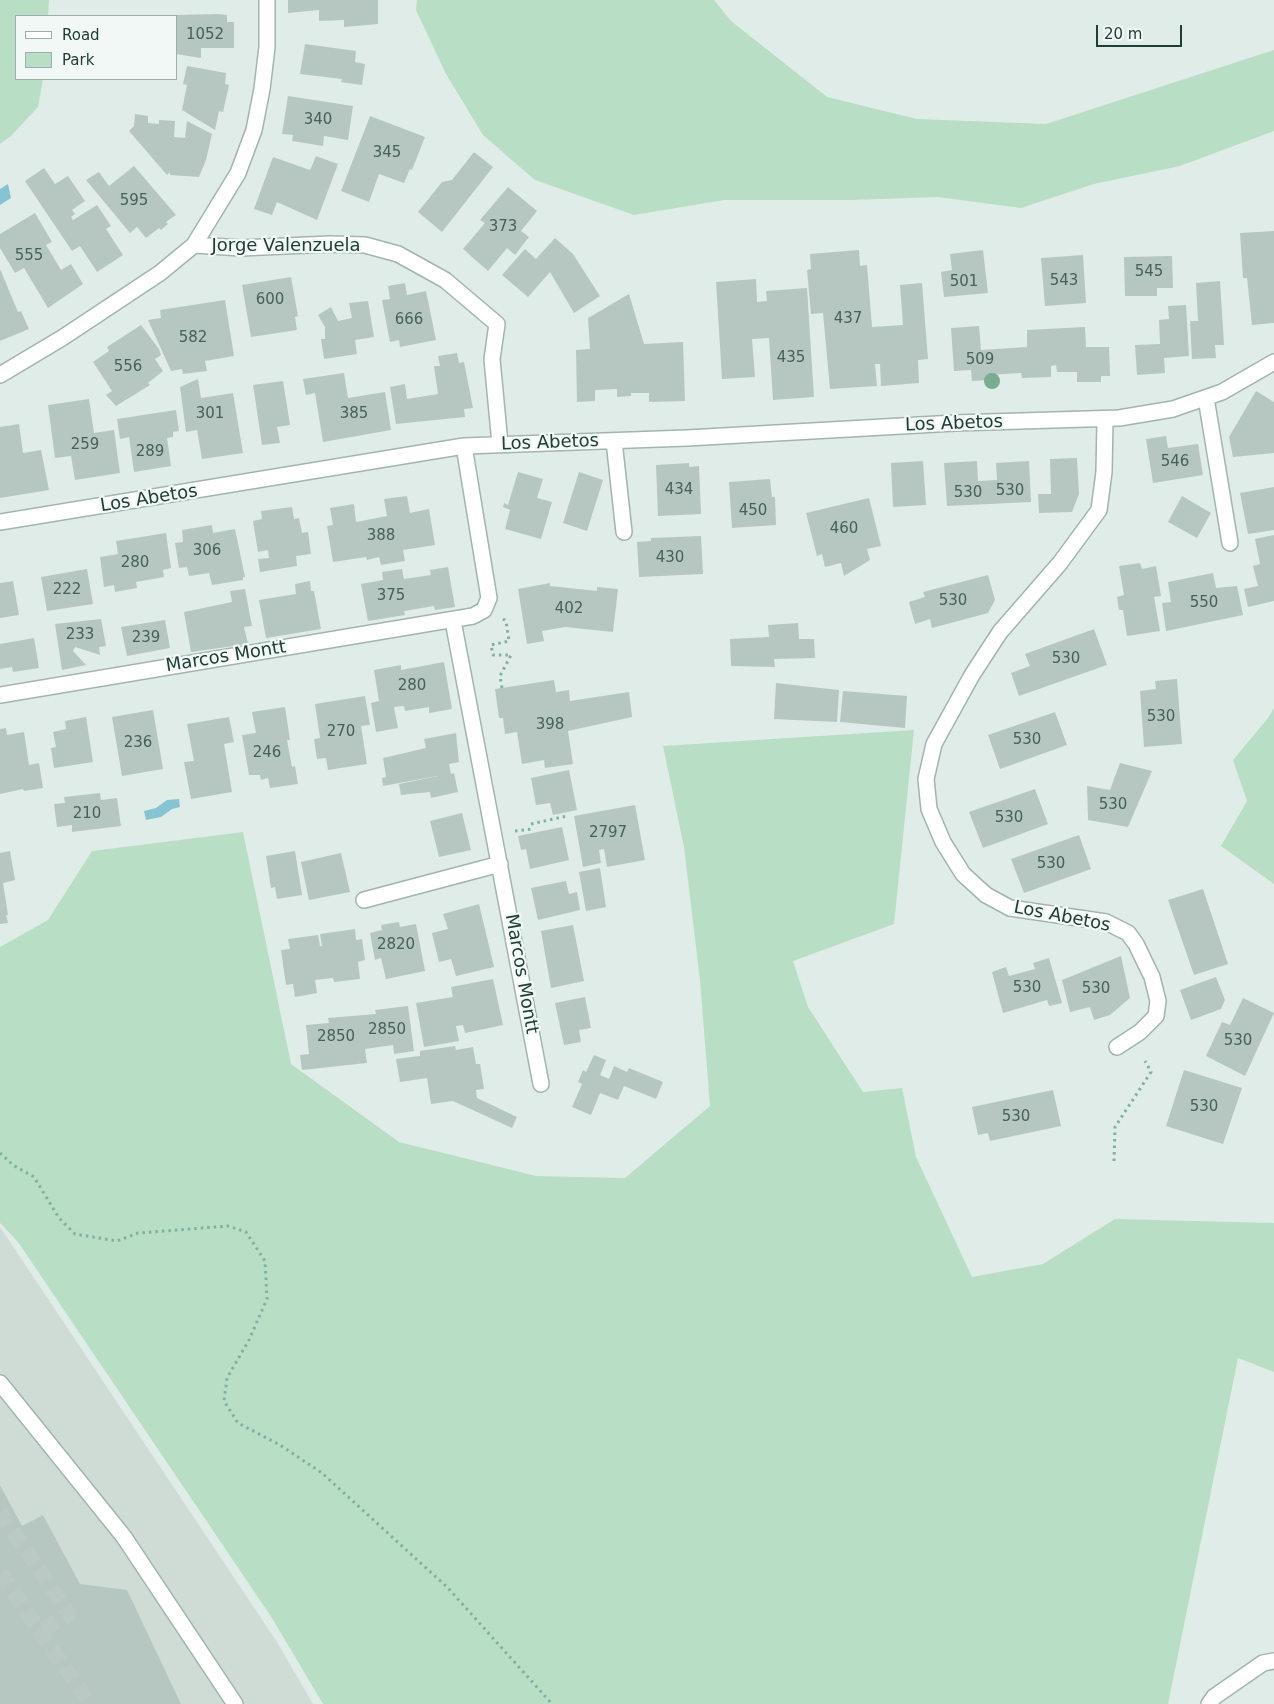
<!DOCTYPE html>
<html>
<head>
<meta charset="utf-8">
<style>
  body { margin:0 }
  #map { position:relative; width:1274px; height:1704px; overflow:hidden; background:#e0ece7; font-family:"DejaVu Sans",sans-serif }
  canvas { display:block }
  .legend { position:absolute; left:15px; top:15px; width:162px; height:65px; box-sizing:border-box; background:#f1f8f5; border:1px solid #9dada9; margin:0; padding:6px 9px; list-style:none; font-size:15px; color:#203d37 }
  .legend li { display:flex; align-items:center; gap:10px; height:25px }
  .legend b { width:25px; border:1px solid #9dada9 }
  .scale { position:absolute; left:1096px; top:25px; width:86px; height:22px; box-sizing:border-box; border:2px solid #203d37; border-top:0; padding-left:6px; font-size:15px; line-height:18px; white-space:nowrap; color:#203d37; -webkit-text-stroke:4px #f1f8f5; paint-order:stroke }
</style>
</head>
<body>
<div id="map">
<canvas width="1274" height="1704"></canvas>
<ul class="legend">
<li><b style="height:6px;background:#fff"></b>Road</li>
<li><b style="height:14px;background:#b8dec5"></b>Park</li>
</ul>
<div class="scale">20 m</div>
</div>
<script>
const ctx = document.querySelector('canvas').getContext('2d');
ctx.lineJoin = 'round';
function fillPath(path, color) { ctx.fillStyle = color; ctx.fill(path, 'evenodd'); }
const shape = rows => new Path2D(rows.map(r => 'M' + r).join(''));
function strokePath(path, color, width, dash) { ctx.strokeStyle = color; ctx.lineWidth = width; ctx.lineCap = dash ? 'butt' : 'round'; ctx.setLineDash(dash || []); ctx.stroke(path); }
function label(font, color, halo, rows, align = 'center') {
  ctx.font = font + ' "DejaVu Sans",sans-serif'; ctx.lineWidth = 4.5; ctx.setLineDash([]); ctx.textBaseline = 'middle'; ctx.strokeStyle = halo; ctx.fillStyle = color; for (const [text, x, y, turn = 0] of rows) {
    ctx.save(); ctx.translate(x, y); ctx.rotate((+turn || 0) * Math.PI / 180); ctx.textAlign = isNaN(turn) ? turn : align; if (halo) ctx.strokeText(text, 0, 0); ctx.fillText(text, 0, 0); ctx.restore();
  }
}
fillPath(shape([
  [0,1227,277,1642,313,1704,0,1704]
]), '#cfdcd6');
fillPath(shape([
  [0,0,49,0,48,16,16,16,16,79,43,79,38,107,11,136,0,144],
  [417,0,714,0,731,21,827,97,917,119,1046,124,1274,50,1274,131,1180,166,1094,184,1021,208,938,197,851,200,724,200,634,215,535,180,483,135,446,74,416,10],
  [1274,708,1274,884,1221,846,1247,801,1233,760,1268,718],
  [914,730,894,924,793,961,808,1007,863,1092,902,1088,916,1157,972,1277,1043,1264,1115,1219,1274,1223,1274,1372,1238,1358,1168,1704,323,1704,272,1618,18,1242,0,1223,0,947,48,920,92,851,243,832,291,1064,399,1142,536,1176,625,1178,710,1106,700,980,684,847,663,746]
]), '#b8dec5');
fillPath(shape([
  [8,184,11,198,0,205,0,189],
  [179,799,180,807,172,809,161,817,146,820,144,811,156,808,167,800]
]), '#86c3d3');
fillPath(shape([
  [288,0,378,0,378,24,344,27,344,20,319,21,319,10,288,13],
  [218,14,227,15,227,22,234,22,234,48,201,48,201,58,176,54,176,15],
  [305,44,356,51,355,62,365,64,362,85,341,82,342,79,300,74],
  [187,66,226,73,225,84,229,85,223,112,219,111,215,130,182,110,187,85,183,84],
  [288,96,353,106,348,140,324,136,323,146,292,141,293,135,282,134],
  [135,114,148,116,148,123,159,124,159,120,175,121,174,137,185,138,187,121,212,134,206,160,199,177,170,175,170,172,167,175,129,131,134,126],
  [370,116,425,137,412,170,410,169,404,183,379,174,369,202,341,191],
  [474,152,493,167,442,232,418,212,442,182,452,180],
  [316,156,338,164,317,220,277,202,272,215,254,209,273,157,310,170],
  [134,166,176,215,166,222,168,224,161,230,159,228,146,238,137,227,130,233,86,180,99,172,109,186],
  [44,168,55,184,68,176,85,201,72,210,75,214,71,217,73,220,97,205,111,226,106,229,123,255,97,272,80,246,72,251,25,181],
  [508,187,537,211,521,231,529,237,515,255,507,248,488,271,463,249,485,223,480,220],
  [35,213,52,242,46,245,61,270,71,264,83,284,48,308,24,268,15,273,0,248,0,234],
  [1274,231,1274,323,1252,325,1247,278,1243,278,1240,233],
  [555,238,573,254,600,296,574,313,550,272,528,297,502,275,525,249,536,259],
  [859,250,860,266,867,265,872,327,903,325,900,285,922,283,928,359,918,360,919,383,881,386,880,364,875,364,877,386,830,389,823,313,811,314,807,270,811,269,810,254],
  [983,250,988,293,944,297,941,272,952,270,950,254],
  [1083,255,1086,303,1045,306,1041,258],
  [1172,256,1173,288,1157,288,1157,296,1125,296,1124,257],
  [0,269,18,312,21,311,29,329,0,341],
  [291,277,298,316,295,317,297,330,251,337,242,285],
  [756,279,757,302,767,301,766,291,807,288,814,397,773,400,769,338,752,339,755,377,722,379,716,282],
  [1220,281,1224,345,1215,345,1216,358,1192,359,1190,321,1198,321,1196,283],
  [405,283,407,295,426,291,436,340,400,347,399,340,390,342,382,300,390,299,388,286],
  [629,294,644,344,683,342,685,401,649,402,649,393,631,393,631,396,617,397,617,389,595,390,595,401,577,402,576,350,590,349,588,318],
  [225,300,234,356,205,361,207,371,183,374,182,369,171,371,148,320,161,318,160,310],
  [368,301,374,337,355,340,357,354,324,359,321,339,325,339,325,327,318,315,331,307,338,321,352,318,349,303],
  [1186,305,1189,356,1164,358,1165,373,1137,375,1135,345,1160,344,1159,320,1169,319,1168,306],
  [141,325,159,349,161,355,155,359,163,371,148,383,150,385,116,406,106,395,112,391,93,362,109,351,107,347],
  [979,326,981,350,1027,347,1027,330,1085,327,1086,347,1109,347,1110,376,1101,376,1101,382,1077,382,1077,372,1057,372,1056,365,1051,366,1051,377,1022,378,1021,373,988,375,988,380,972,381,971,370,954,371,951,328],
  [457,353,459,363,464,362,473,408,464,409,465,417,396,424,390,387,405,384,407,399,438,394,434,366,440,366,438,356],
  [344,373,348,398,385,392,391,430,323,442,315,393,306,395,303,379],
  [198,379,201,398,233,393,243,453,202,459,197,430,186,432,180,387],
  [283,381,290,425,277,427,280,443,262,445,253,385],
  [1256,391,1274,402,1274,453,1233,457,1229,437],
  [89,399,94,433,114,430,120,473,75,480,71,456,55,458,48,405],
  [176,410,179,431,173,432,173,437,167,438,171,466,134,472,129,437,120,439,117,419],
  [19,424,23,453,41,450,49,490,0,498,0,427],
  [1166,436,1168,448,1198,444,1203,475,1153,483,1146,439],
  [1077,458,1079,494,1072,512,1039,513,1038,494,1051,494,1050,459],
  [923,461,926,505,893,507,891,463],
  [977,461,978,481,997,480,996,463,1029,461,1031,502,947,506,944,463],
  [689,463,689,467,699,466,701,514,658,516,656,465],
  [518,472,543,479,537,498,552,502,541,539,505,529,510,510,503,507,504,503,508,505],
  [579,472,603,480,587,531,563,523],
  [770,479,772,497,775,497,776,525,732,528,729,482],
  [1274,487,1274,530,1248,534,1240,493],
  [407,496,410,513,429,509,435,545,403,550,405,561,381,565,379,557,367,560,366,557,333,562,327,526,333,525,330,508,354,504,356,522,387,516,384,499],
  [1182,496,1211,513,1197,538,1168,522],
  [869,498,881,546,867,549,870,560,844,576,841,563,825,567,822,554,817,556,806,513],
  [292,507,294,519,299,518,302,533,308,532,311,554,296,556,297,566,260,572,258,559,269,558,268,550,258,552,253,521,262,519,261,511],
  [212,525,213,533,235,529,245,577,243,577,243,580,212,585,209,573,189,576,187,567,179,568,175,543,183,542,182,530],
  [166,533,171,568,163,570,164,577,136,582,137,588,115,592,114,585,104,587,100,557,118,554,116,541],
  [1274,535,1274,601,1248,607,1244,589,1258,586,1253,566,1260,564,1255,539],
  [701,536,703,574,639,577,637,542,651,541,651,538],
  [1140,563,1142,569,1156,566,1161,596,1154,597,1160,631,1127,636,1123,610,1119,610,1117,597,1124,595,1119,566],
  [448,567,455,607,435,610,434,606,404,611,405,615,368,621,361,584,383,580,382,572,402,569,404,579,431,575,430,570],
  [87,569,93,604,47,611,41,577],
  [1213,573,1216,588,1237,586,1243,615,1166,631,1162,603,1171,602,1168,582],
  [988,575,995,600,988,613,932,628,930,619,915,624,909,602,925,597,923,592],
  [13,581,19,615,0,618,0,583],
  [310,581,311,591,314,591,321,629,266,638,259,600,296,594,295,584],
  [550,583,550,586,597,591,597,587,618,589,613,632,565,627,542,631,544,641,527,644,518,589],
  [245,589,252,626,244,627,248,644,191,652,184,612,232,602,230,591],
  [101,619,106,646,99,647,100,655,75,647,73,651,86,665,62,670,55,624],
  [165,620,170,648,127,656,121,627],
  [798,623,799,639,814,639,815,658,774,659,775,667,731,666,730,639,769,637,768,625],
  [1094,629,1107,665,1019,696,1011,673,1030,666,1025,654],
  [34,638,39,668,13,672,12,667,0,669,0,644],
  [444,662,452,709,429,713,429,707,405,711,404,706,394,707,398,728,376,732,371,703,379,701,374,670,401,665,401,670],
  [1177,679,1182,744,1144,747,1140,691,1156,689,1155,681],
  [554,680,556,692,569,690,570,701,629,692,632,717,568,731,573,764,545,768,544,760,522,764,517,732,505,734,503,718,499,718,495,689],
  [776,683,839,690,837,722,774,719],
  [843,691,907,696,905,728,840,722],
  [365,696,370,725,361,726,367,764,328,770,326,758,317,759,314,739,320,738,315,704],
  [285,707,290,740,287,740,292,767,295,766,298,784,270,788,268,778,261,780,260,775,249,775,242,735,256,733,252,712],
  [153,710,163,769,122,776,112,717],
  [1055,712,1067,745,1000,769,988,735],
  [86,717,93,762,54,768,51,748,56,747,53,732,66,729,65,721],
  [229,717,234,742,224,744,232,792,191,799,184,762,194,761,187,724],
  [6,728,7,735,24,732,29,765,39,763,43,788,24,791,23,789,0,794,0,729],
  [456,733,459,762,449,764,451,774,454,773,458,792,431,798,430,792,401,795,399,784,443,775,383,786,382,778,386,777,383,758,426,748,424,739],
  [1120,763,1152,771,1128,827,1088,820,1087,786,1110,790],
  [569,770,577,810,553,815,550,803,536,805,531,778],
  [1035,789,1048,824,983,848,969,812],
  [100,793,101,800,117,798,121,826,72,832,72,825,57,827,54,804,65,803,64,797],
  [635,805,645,860,607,867,604,849,599,850,601,863,583,867,574,816],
  [462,813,471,850,439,857,430,821],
  [562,827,569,860,530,869,526,849,521,850,518,836],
  [1079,835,1091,869,1024,893,1011,859],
  [10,851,15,880,3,883,8,915,6,915,8,923,0,924,0,853],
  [295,851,302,895,277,899,275,887,271,888,266,856],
  [341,853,350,892,309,900,301,862],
  [600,868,606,907,586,911,579,872],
  [566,881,569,894,577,892,580,910,538,920,531,888],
  [1203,889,1228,964,1194,975,1168,900],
  [479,904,494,967,456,976,451,959,439,962,432,933,448,929,443,914],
  [399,922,400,927,416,924,425,971,386,979,381,958,375,960,370,933,382,930,381,925],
  [573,925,584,981,551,988,541,931],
  [355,929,356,940,362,939,365,960,358,962,360,979,334,982,333,978,315,980,317,993,295,997,293,984,286,985,281,950,290,949,288,939,318,935,320,946,322,946,320,934],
  [1121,956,1130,998,1110,1015,1094,1020,1090,1007,1070,1012,1062,980],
  [1049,958,1062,1003,1049,1006,1047,1000,1003,1013,992,972,1006,967,1009,976,1035,969,1033,963],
  [1216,977,1225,1000,1221,1009,1191,1020,1180,990],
  [493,979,503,1025,465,1033,463,1025,456,1026,459,1041,424,1047,416,1003,453,997,451,987],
  [585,997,591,1028,579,1030,581,1042,564,1045,555,1003],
  [1243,998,1274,1013,1245,1076,1206,1056,1222,1022,1230,1025],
  [408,1006,414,1051,394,1054,393,1045,365,1049,367,1063,302,1070,300,1055,309,1054,306,1025,329,1023,328,1018,376,1014,375,1010],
  [455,1046,456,1050,473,1047,476,1064,480,1064,484,1089,476,1090,477,1098,517,1117,512,1128,453,1101,431,1104,427,1078,400,1082,396,1059,420,1056,420,1051],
  [594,1055,606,1060,600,1075,609,1079,614,1066,627,1072,629,1068,663,1082,656,1099,624,1086,618,1100,600,1093,591,1115,572,1107,582,1084,578,1082,583,1070,586,1072],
  [1184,1070,1242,1088,1223,1144,1166,1126],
  [1053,1090,1061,1126,990,1141,988,1133,978,1135,972,1107],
  [0,1485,22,1526,43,1515,80,1584,127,1590,181,1704,0,1704]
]), '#b6c7c1');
strokePath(shape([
  [0,1512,69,1614,41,1631],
  [0,1573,90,1704]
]), '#bac9c4', 15, [15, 8]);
const minor = shape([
  [194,245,241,248,330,244,365,245,398,254,445,280,497,324,492,359,500,444],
  [0,375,62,338,160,273,194,245,238,173,254,130,262,89,267,47,267,0],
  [1206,398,1230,543],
  [1105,420,1104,472,1099,510,1060,563,1000,632,972,675,934,744,926,779,929,809,943,842,963,874,986,895,1010,908,1106,922,1128,933,1136,944,1152,977,1158,1001,1156,1016,1140,1032,1117,1047],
  [614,441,624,532],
  [0,522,464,446,687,438,955,423,1119,418,1173,409,1222,392,1274,362],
  [453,621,541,1084],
  [0,695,473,616,484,610,489,598,464,446],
  [364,900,500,864],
  [0,1383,124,1537,235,1704],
  [1209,1704,1214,1697,1263,1663,1274,1661]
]);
strokePath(minor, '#a3b4af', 18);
strokePath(shape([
  [502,688,500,676,511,655,493,655,491,645,509,641,506,621,503,619],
  [531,824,567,816],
  [515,831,532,829],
  [0,1153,13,1165,34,1177,59,1218,75,1234,117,1241,138,1233,228,1226,246,1232,265,1261,267,1299,249,1340,227,1378,224,1401,238,1423,280,1445,322,1473,448,1588,552,1704],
  [1114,1161,1115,1127,1151,1072,1145,1061]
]), '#80b0a4', 3, [2.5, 4]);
strokePath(minor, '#fff', 15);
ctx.fillStyle = '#7bab91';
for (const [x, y] of [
  [992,381]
]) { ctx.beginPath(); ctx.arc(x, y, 8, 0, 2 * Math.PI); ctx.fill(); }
label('15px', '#46605a', null, [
  ["1052",205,35],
  ["340",318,120],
  ["345",387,153],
  ["595",134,201],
  ["373",503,227],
  ["555",29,256],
  ["545",1149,272],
  ["543",1064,281],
  ["501",964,282],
  ["600",270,300],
  ["437",848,319],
  ["666",409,320],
  ["582",193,338],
  ["435",791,358],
  ["509",980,360],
  ["556",128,367],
  ["301",210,414],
  ["385",354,414],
  ["259",85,445],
  ["289",150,452],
  ["546",1175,462],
  ["434",679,490],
  ["530",1010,491],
  ["530",968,493],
  ["450",753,511],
  ["460",844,529],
  ["388",381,536],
  ["306",207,551],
  ["430",670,558],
  ["280",135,563],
  ["222",67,590],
  ["375",391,596],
  ["530",953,601],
  ["550",1204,603],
  ["402",569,609],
  ["233",80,635],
  ["239",146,638],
  ["530",1066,659],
  ["280",412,686],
  ["530",1161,717],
  ["398",550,725],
  ["270",341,732],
  ["530",1027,740],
  ["236",138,743],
  ["246",267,753],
  ["530",1113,805],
  ["210",87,814],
  ["530",1009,818],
  ["2797",608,833],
  ["530",1051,864],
  ["2820",396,945],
  ["530",1027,988],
  ["530",1096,989],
  ["2850",387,1030],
  ["2850",336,1037],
  ["530",1238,1041],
  ["530",1204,1107],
  ["530",1016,1117]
]);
label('18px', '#203d37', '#f1f8f5', [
  ["Jorge Valenzuela",286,246],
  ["Los Abetos",954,424,-2],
  ["Los Abetos",550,443,-2],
  ["Los Abetos",149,499,-9],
  ["Marcos Montt",226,657,-9],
  ["Los Abetos",1062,917,11],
  ["Marcos Montt",521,974,80]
]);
</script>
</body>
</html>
